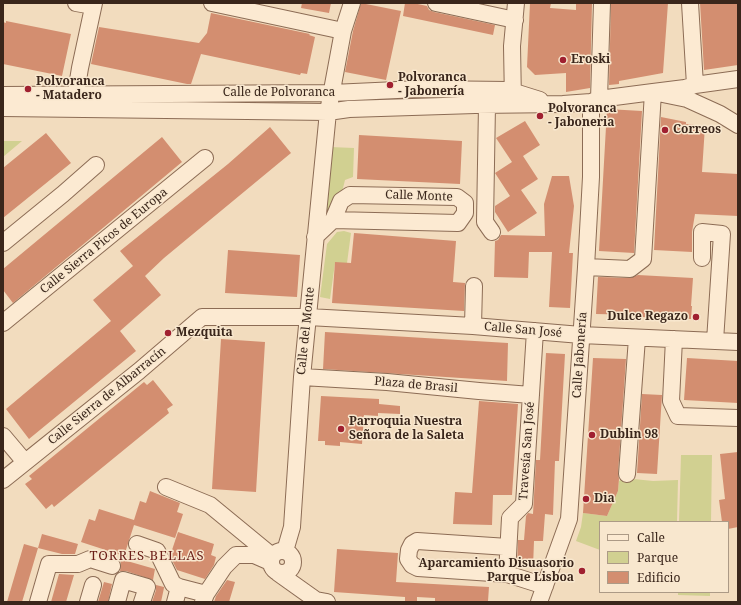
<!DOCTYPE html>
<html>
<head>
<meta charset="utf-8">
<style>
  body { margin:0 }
  #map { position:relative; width:741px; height:605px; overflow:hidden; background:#f2dcbe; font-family:"Noto Serif",serif }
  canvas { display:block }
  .frame { position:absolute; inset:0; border:4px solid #3a261b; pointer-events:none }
  .legend { position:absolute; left:599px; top:521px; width:130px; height:72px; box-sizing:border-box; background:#f8e7ce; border:1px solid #ac9a86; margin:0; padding:5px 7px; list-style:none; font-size:12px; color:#3a261b }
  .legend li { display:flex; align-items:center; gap:8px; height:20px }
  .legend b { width:20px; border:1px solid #ac9a86 }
</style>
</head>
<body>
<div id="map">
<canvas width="741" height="605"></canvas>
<div class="frame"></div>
<ul class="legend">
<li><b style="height:5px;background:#fcead2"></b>Calle</li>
<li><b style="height:11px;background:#d1d091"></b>Parque</li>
<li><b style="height:11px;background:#d38e70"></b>Edificio</li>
</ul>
</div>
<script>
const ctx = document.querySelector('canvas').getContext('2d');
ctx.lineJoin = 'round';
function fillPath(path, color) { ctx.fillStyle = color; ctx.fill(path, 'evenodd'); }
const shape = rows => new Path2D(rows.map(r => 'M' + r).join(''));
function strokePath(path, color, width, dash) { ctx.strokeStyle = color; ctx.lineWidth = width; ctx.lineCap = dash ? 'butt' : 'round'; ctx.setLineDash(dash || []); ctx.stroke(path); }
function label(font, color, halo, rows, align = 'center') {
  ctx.font = font + ' "Noto Serif",serif'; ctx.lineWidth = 3; ctx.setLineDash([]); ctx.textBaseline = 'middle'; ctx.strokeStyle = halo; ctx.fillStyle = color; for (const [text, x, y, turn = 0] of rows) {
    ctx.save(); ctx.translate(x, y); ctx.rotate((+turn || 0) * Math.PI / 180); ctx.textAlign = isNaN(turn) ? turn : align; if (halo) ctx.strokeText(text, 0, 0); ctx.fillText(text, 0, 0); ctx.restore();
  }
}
fillPath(shape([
  [3,141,22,141,3,157],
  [330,147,354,148,353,177,345,180,342,192,328,216,325,216],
  [344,231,351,233,347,263,335,263,330,299,320,297,327,244,337,232],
  [681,455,712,455,711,522,679,522],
  [624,478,653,481,678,480,677,522,600,522,600,550,576,541,581,527,583,513,607,516,618,491,619,481],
  [678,592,710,592,710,596,678,595]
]), '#d1d091');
fillPath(shape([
  [302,3,331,3,329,13,301,8],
  [361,3,401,11,386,80,345,72,353,31],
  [405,3,413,3,427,6,429,10,434,12,495,25,493,35,403,16],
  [530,3,551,3,550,8,576,10,576,3,592,3,590,88,566,92,566,73,535,75,527,67],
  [611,3,668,3,663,73,619,81,619,84,609,85],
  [700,3,738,3,738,65,704,70],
  [211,13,310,34,309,35,315,37,307,74,301,73,300,75,201,54,191,84,187,84,91,64,99,27,199,43,207,33],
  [6,21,71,34,62,76,3,64,3,22,6,23],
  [607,109,642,111,634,253,599,251],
  [661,117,686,122,686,124,705,126,702,172,738,174,738,216,695,214,692,232,692,252,654,250],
  [525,121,540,145,523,156,538,179,521,190,537,213,508,232,495,212,495,206,510,196,495,173,512,162,496,138],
  [270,127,291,153,164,258,145,276,161,295,120,331,136,351,29,439,6,409,111,321,93,300,133,266,120,251,228,164],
  [46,133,71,163,3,218,3,168],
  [359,135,462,141,460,184,357,179],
  [162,137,182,162,13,303,3,290,3,269],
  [552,176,569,176,574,206,569,253,573,253,570,308,549,307,552,252,529,252,528,278,494,277,495,241,498,240,501,235,545,236,544,204],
  [354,233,456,241,453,282,465,283,464,311,332,303,335,262,351,263],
  [228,250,300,255,297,297,225,293],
  [638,275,693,278,691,306,692,306,691,319,642,317,642,315,596,314,598,277,630,278],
  [325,332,508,343,507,381,323,369],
  [221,339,265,342,256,492,212,489],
  [546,353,565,354,559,461,555,461,553,515,545,514,543,541,534,541,533,567,517,567,518,540,524,540,526,516,528,513,533,514,536,460,540,460],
  [593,358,626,359,618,473,619,479,618,491,607,516,583,513],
  [687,358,738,361,738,403,684,400],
  [153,380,173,405,167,409,169,413,54,507,52,504,46,509,25,484,32,479,29,476,144,382,147,385],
  [642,394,662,395,657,474,637,473],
  [321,396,379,399,379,404,400,406,400,414,378,413,378,416,364,415,362,444,340,442,340,446,325,445,325,441,318,441],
  [479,401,518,404,512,495,493,495,492,525,453,524,455,492,472,493],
  [738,452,738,527,728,529,728,522,722,522,719,500,725,499,720,454],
  [150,491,180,503,177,512,183,514,175,538,134,525,124,556,81,542,89,519,95,521,99,509,134,520,140,501,146,503],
  [178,532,214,544,211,555,216,557,214,565,205,579,177,570,170,556],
  [42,534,78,544,75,554,62,554,38,548],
  [24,544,38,548,22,602,7,602],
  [337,549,398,553,396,582,489,587,488,601,435,602,435,598,417,597,417,602,405,602,405,597,334,592],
  [120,559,155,569,153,580,126,571,120,571,121,564],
  [59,574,74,575,66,602,51,602],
  [227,580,235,582,229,602,214,602,216,596],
  [104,582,112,584,108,602,98,602],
  [156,585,164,587,164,588,161,602,152,602,156,590]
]), '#d38e70');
const minor = shape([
  [76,3,93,6],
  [212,3,343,31],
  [436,3,515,20],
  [690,3,695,85],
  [3,95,332,93,419,89,508,90,540,100],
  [599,99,602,3],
  [513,101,512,46,516,3],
  [74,105,80,68,94,3],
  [487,105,485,222,492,232],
  [3,108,328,112,349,109,475,105,563,104,591,102,599,99,653,92,687,99,720,114,738,125],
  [315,237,333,220,458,223,465,213,465,203,457,197,350,195,341,201,333,220],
  [3,243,63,194,96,165],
  [702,258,702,232,722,234,715,341],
  [586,267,630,269,643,259,653,92,685,88,695,85,738,79],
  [3,323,205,158],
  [473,326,474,286],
  [535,331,524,504,510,518,507,574,545,586],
  [674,339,671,401,678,416,738,418],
  [302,377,387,382,479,391,531,395],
  [3,436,25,462],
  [627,474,637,338],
  [3,480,139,371,202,317,308,317,473,326,581,335,738,342],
  [166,487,210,505,272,556],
  [137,544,157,551,173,584,179,587],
  '271 562a11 11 0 1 1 22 0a11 11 0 1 1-22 0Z',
  [285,551,292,527,302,377,328,112,343,31,352,3],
  [278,573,316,600,327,602],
  [507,574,418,568,412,565,408,559,409,550,412,544,417,541,508,547],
  [38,602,49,564,78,564,90,559,112,566],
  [88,602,93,585],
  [117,602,123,580,147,587,142,602],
  [175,602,179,587,206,594],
  [203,602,206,594,224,567,236,555,254,555,270,562],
  [539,602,569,519,586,267,591,177,591,102]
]);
strokePath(minor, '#8c6c55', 18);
strokePath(minor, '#fcead2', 16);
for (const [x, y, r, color] of [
  [563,60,4,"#a02030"],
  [390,85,4,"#a02030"],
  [28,89,4,"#a02030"],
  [540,116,4,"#a02030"],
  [665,130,4,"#a02030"],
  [696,317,4,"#a02030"],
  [168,333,4,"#a02030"],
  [341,429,4,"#a02030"],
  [592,435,4,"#a02030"],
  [586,499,4,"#a02030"],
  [582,571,4,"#a02030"]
]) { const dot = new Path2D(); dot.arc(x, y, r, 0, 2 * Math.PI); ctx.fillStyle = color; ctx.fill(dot); strokePath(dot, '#f8e7ce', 1.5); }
label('bold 12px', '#3a261b', '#f8e7ce', [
  ["Eroski",571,60],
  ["Polvoranca",398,78],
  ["- Jabonería",398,92],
  ["Polvoranca",36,82],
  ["- Matadero",36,96],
  ["Polvoranca",548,109],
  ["- Jaboneria",548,123],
  ["Correos",673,130],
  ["Dulce Regazo",688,317,"right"],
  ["Mezquita",176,333],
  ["Parroquia Nuestra",349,422],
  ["Señora de la Saleta",349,436],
  ["Dublin 98",600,435],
  ["Dia",594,499],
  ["Aparcamiento Disuasorio",574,564,"right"],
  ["Parque Lisboa",574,578,"right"]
], 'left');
label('12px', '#3a261b', '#f8e7ce', [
  ["Calle de Polvoranca",279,93],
  ["Calle Monte",419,196,2],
  ["Calle Sierra Picos de Europa",104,241,-39],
  ["Calle San José",523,330,5],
  ["Calle del Monte",306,331,-84],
  ["Calle Jabonería",580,355,-86],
  ["Plaza de Brasil",416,385,5],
  ["Calle Sierra de Albarracín",107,396,-39],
  ["Travesía San José",527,451,-86]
]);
ctx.letterSpacing = '1px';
label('13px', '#6a1e17', '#f8e7ce', [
  ["TORRES BELLAS",147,556]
]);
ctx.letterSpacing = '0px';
</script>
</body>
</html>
